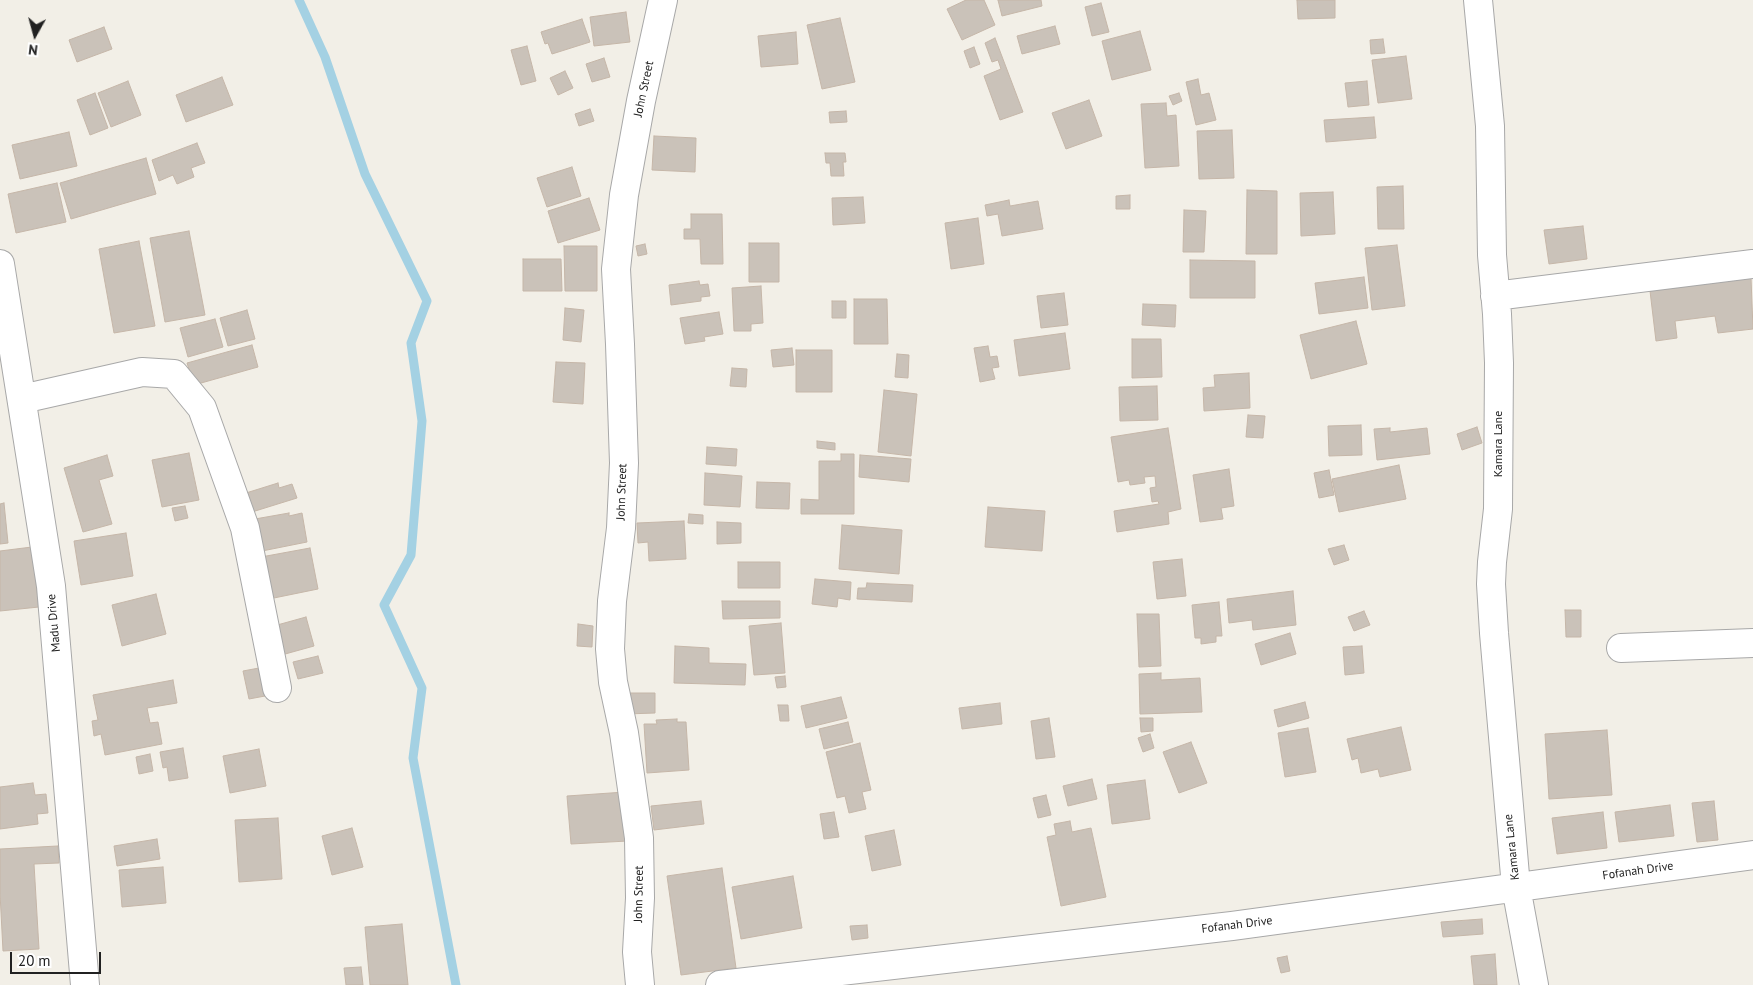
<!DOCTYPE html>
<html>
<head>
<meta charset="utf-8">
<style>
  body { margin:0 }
  #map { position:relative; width:1753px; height:985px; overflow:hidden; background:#f2efe7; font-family:"PT Sans",sans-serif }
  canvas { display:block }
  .north { position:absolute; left:10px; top:10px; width:50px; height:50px; -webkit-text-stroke:4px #fff; paint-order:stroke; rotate:187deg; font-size:14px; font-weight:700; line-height:20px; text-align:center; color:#212121 }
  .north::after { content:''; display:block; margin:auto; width:18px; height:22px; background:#212121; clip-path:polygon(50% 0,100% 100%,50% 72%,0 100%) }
  .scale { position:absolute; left:10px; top:952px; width:91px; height:22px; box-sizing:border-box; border:2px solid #212121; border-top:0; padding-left:6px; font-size:15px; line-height:18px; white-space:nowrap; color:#212121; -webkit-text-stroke:4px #fff; paint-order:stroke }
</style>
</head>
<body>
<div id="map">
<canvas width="1753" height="985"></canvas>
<div class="north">N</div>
<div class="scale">20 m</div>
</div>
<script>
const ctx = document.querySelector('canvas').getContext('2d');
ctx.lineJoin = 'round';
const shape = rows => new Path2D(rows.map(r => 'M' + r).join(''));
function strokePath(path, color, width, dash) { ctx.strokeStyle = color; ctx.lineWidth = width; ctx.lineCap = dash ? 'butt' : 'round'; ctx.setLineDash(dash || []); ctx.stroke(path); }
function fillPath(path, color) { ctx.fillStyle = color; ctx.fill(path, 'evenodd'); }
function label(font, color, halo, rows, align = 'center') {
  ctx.font = font + ' "PT Sans",sans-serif'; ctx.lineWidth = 5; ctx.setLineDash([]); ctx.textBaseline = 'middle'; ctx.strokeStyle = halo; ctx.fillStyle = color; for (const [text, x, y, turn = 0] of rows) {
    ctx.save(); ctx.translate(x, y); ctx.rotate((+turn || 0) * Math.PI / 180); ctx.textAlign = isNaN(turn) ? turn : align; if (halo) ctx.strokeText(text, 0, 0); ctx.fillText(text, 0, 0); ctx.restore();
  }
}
strokePath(shape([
  [299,0,325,57,365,174,427,301,411,343,422,421,411,555,384,605,422,688,413,758,456,985]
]), '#a4d1e3', 9);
const building = shape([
  [966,0,984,0,995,25,962,40,947,9,966,0],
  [998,0,1041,0,1042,6,1002,16,998,0],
  [1297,0,1335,0,1335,18,1298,19,1297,0],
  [1101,3,1109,32,1092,36,1085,7,1101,3],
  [626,12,630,42,594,46,590,17,626,12],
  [840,18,855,82,822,89,807,25,840,18],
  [582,19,590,42,552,54,548,43,545,44,541,32,582,19],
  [1055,26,1060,44,1022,54,1017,36,1055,26],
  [104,27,112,49,77,62,69,40,104,27],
  [1140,31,1151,70,1112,80,1102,41,1140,31],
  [796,32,798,64,761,67,758,36,796,32],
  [995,38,1023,112,1000,120,984,76,1001,69,998,60,992,62,985,43,995,38],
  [1383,39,1385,53,1371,54,1370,40,1383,39],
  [527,46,536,81,521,85,511,50,527,46],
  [974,47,980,64,970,68,964,51,974,47],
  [1406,56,1412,99,1378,103,1372,60,1406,56],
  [604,58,610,77,592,82,586,64,604,58],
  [565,71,573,88,558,95,550,78,565,71],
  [222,77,233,105,186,122,176,95,222,77],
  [1198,79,1201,95,1209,93,1216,120,1196,125,1186,82,1198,79],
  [128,81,141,115,111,127,98,93,128,81],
  [1367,81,1369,105,1348,107,1345,83,1367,81],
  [95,93,108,128,90,135,77,100,95,93],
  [1179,93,1182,101,1173,105,1169,96,1179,93],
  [1089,100,1102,136,1066,149,1052,113,1089,100],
  [1166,103,1167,116,1176,115,1179,166,1145,168,1141,104,1166,103],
  [590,109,594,121,579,126,575,114,590,109],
  [846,111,847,122,830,123,829,112,846,111],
  [1374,117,1376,138,1326,142,1324,120,1374,117],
  [1232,130,1234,178,1199,179,1197,131,1232,130],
  [69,132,77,166,20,179,12,145,69,132],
  [654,136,696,138,695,172,652,170,654,136],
  [197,143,205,163,191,168,194,177,177,184,173,175,159,181,152,160,197,143],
  [825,153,845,153,846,162,843,162,844,176,831,176,830,163,826,163,825,153],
  [146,158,156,194,71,219,60,183,146,158],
  [572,167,581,196,547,207,537,178,572,167],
  [57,183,66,222,16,233,8,194,57,183],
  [1403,186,1404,229,1378,229,1377,187,1403,186],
  [1247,190,1277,191,1277,254,1246,254,1247,190],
  [1333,192,1335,234,1301,236,1300,193,1333,192],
  [1130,195,1130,209,1116,209,1116,196,1130,195],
  [863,197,865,223,833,225,832,198,863,197],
  [589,198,600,230,558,243,548,211,589,198],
  [1009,200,1010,206,1038,201,1043,229,1002,236,998,214,987,216,985,205,1009,200],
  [1184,210,1206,211,1204,252,1183,252,1184,210],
  [691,214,722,214,723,264,701,264,700,239,684,239,684,229,691,229,691,214],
  [978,218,984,264,951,269,945,223,978,218],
  [1583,226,1587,259,1549,264,1544,230,1583,226],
  [189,231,205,315,165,322,150,238,189,231],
  [139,241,155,326,114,333,99,249,139,241],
  [749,243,779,243,779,282,749,282,749,243],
  [645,244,647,254,638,256,636,246,645,244],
  [1397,245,1405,306,1372,310,1365,248,1397,245],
  [564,246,597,246,597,291,565,291,564,246],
  [523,259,561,259,562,291,523,291,523,259],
  [1190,260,1255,261,1255,298,1190,298,1190,260],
  [1364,277,1368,308,1319,314,1315,283,1364,277],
  [1751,278,1753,329,1718,333,1715,316,1675,321,1677,338,1656,341,1650,291,1751,278],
  [699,281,700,285,708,284,710,296,701,297,701,301,671,305,669,285,699,281],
  [761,286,763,323,751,324,751,331,734,331,732,288,761,286],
  [1064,293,1068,325,1041,328,1037,296,1064,293],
  [854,299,887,299,888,344,854,344,854,299],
  [832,301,846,301,846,318,832,318,832,301],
  [1143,304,1176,305,1175,327,1142,325,1143,304],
  [565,308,584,310,581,342,563,340,565,308],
  [247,310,255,339,228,346,220,318,247,310],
  [719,312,723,334,704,337,705,341,685,344,680,318,719,312],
  [215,319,223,347,188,357,180,328,215,319],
  [1356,321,1367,364,1311,379,1300,335,1356,321],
  [1065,333,1070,369,1019,376,1014,340,1065,333],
  [1132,339,1161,339,1162,377,1132,378,1132,339],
  [252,345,258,367,194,385,187,363,252,345],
  [988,346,990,357,997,356,999,367,992,368,995,379,980,382,974,348,988,346],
  [792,348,794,365,773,367,771,350,792,348],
  [796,350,832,350,832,392,796,392,796,350],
  [897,354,909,355,908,378,895,377,897,354],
  [556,362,585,363,583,404,553,402,556,362],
  [732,368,747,369,746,387,730,386,732,368],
  [1249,373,1250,408,1204,411,1203,388,1215,387,1214,375,1249,373],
  [1157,386,1158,420,1120,421,1119,387,1157,386],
  [884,390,917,394,911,456,878,452,884,390],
  [1248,415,1265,416,1263,438,1246,437,1248,415],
  [1361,425,1362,455,1329,456,1328,426,1361,425],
  [1477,427,1482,443,1462,450,1457,434,1477,427],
  [1168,428,1181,509,1168,512,1169,524,1117,532,1114,511,1159,504,1158,501,1152,502,1150,488,1156,487,1155,476,1144,477,1145,483,1130,485,1129,480,1118,482,1111,437,1168,428],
  [1390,428,1390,432,1427,428,1430,454,1377,460,1374,429,1390,428],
  [817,441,835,443,835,450,817,448,817,441],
  [707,447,737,449,736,466,706,464,707,447],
  [189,453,199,500,162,507,152,460,189,453],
  [841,454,854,454,854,514,801,514,801,499,819,500,819,461,841,461,841,454],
  [107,455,113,476,99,480,112,524,83,532,64,468,107,455],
  [860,455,911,459,909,482,859,477,860,455],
  [1399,465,1406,499,1339,512,1332,479,1399,465],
  [1229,469,1234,506,1221,508,1223,519,1200,522,1193,475,1229,469],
  [1329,470,1334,495,1319,498,1314,473,1329,470],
  [705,473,742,476,740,507,704,505,705,473],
  [757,482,790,483,789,509,756,508,757,482],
  [278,483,279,488,292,484,297,498,252,512,246,493,278,483],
  [4,503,8,543,0,544,0,504,4,503],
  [185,506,188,518,175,521,172,508,185,506],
  [988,507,1045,511,1042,551,985,547,988,507],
  [289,513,289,516,302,513,307,542,262,551,255,519,289,513],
  [689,514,703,515,703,524,688,523,689,514],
  [684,521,686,559,649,561,648,542,638,543,637,523,684,521],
  [717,522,741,523,741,543,717,544,717,522],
  [842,525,902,530,899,574,839,569,842,525],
  [126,533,133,576,81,585,74,541,126,533],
  [1344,545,1349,560,1334,565,1328,549,1344,545],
  [32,547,39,607,0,611,0,551,32,547],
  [310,548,318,589,269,599,261,557,310,548],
  [1182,559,1186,596,1157,599,1153,562,1182,559],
  [738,562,780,562,780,588,738,588,738,562],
  [815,579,851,582,850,600,838,598,837,607,812,604,815,579],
  [867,583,913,585,912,602,857,599,858,588,866,588,867,583],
  [1293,591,1296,625,1253,630,1252,620,1229,623,1227,599,1293,591],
  [156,594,166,634,122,646,112,605,156,594],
  [722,601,780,601,780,618,723,619,722,601],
  [1219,602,1222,636,1216,636,1216,642,1201,644,1201,638,1195,638,1192,605,1219,602],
  [1565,610,1581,610,1581,637,1566,637,1565,610],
  [1364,611,1370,625,1354,631,1348,617,1364,611],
  [1137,614,1159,614,1161,666,1139,667,1137,614],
  [306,617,314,646,278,656,270,627,306,617],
  [781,623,785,673,754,675,749,626,781,623],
  [578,624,593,626,592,647,577,646,578,624],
  [1290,633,1296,654,1261,665,1255,644,1290,633],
  [675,646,709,648,709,663,746,664,745,685,674,683,675,646],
  [1362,646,1364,673,1345,675,1343,647,1362,646],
  [318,656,323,673,298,679,293,662,318,656],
  [259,668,265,696,249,699,243,671,259,668],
  [1161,673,1161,680,1200,678,1202,712,1140,714,1139,674,1161,673],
  [785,676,786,687,777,688,775,677,785,676],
  [173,680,177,703,147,708,150,723,158,722,162,744,105,755,101,734,94,736,92,721,98,720,93,695,173,680],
  [626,693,655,693,655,713,626,714,626,693],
  [841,697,847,718,806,728,801,706,841,697],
  [1305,702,1309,718,1278,727,1274,710,1305,702],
  [1000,703,1002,724,962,729,959,708,1000,703],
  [778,705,788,705,789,721,780,721,778,705],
  [1049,718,1055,757,1036,759,1031,721,1049,718],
  [1140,718,1153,718,1153,731,1141,732,1140,718],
  [677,719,677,722,686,722,689,770,647,773,644,724,657,724,656,720,677,719],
  [848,722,853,742,824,749,819,729,848,722],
  [1401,727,1411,770,1380,777,1378,769,1361,773,1358,758,1352,760,1347,739,1401,727],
  [1308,728,1316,772,1285,777,1278,733,1308,728],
  [1607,730,1612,795,1549,799,1545,734,1607,730],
  [1150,734,1154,748,1143,752,1138,738,1150,734],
  [1191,742,1207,783,1179,793,1163,752,1191,742],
  [860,743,871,790,862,792,866,809,849,813,845,796,837,798,826,752,860,743],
  [183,748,188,778,169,781,167,767,163,768,160,752,183,748],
  [259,749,266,786,230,793,223,756,259,749],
  [150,754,153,771,139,774,136,757,150,754],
  [1092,779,1097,799,1068,806,1063,786,1092,779],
  [1145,780,1150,819,1112,824,1107,785,1145,780],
  [33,783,35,795,46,794,48,813,37,814,38,824,0,829,0,787,33,783],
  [625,792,628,841,571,844,567,796,625,792],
  [1046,795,1051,815,1038,818,1033,798,1046,795],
  [701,801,704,824,654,830,651,806,701,801],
  [1714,801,1718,840,1697,842,1692,803,1714,801],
  [1670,805,1674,836,1619,842,1615,812,1670,805],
  [834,812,839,837,824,839,820,814,834,812],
  [1603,812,1607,848,1557,854,1552,818,1603,812],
  [278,818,282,879,239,882,235,820,278,818],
  [1070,821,1072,832,1091,828,1106,897,1061,906,1047,837,1056,835,1054,824,1070,821],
  [352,828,363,867,332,875,322,836,352,828],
  [894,830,901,865,872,871,865,836,894,830],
  [157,839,160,859,117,866,114,846,157,839],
  [58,846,59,863,34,864,39,949,3,951,0,893,0,849,58,846],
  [163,867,166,903,122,907,119,870,163,867],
  [722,868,736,968,681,975,667,876,722,868],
  [793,876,802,928,741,939,732,887,793,876],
  [1482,919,1483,934,1443,937,1441,922,1482,919],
  [402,924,408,985,370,985,365,927,402,924],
  [867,925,868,938,852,940,850,926,867,925],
  [1495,954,1497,985,1474,985,1471,956,1495,954],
  [1287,956,1290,971,1281,973,1277,958,1287,956],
  [361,967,363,985,346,985,344,968,361,967]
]);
fillPath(building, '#cac2b9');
strokePath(building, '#c5b6a8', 1);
const minor = shape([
  [1478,0,1490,126,1492,255,1497,314,1499,363,1498,509,1492,562,1491,584,1494,633,1516,887,1534,985],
  [0,264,51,586,85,985],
  [1495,296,1753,264],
  [22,399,142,372,174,374,202,408,245,528,277,688],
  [1621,648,1753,643],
  [640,985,637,952,640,898,639,838,624,733,613,682,610,649,612,601,621,528,624,463,620,344,616,269,624,195,641,101,663,0],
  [720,985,1232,926,1753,855]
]);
strokePath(minor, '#a8a8a8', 30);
strokePath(minor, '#fff', 28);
label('12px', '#212121', '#fff', [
  ["John Street",644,89,-78],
  ["Kamara Lane",1499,444,-90],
  ["John Street",622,492,-88],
  ["Madu Drive",54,623,-95],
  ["Kamara Lane",1512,847,-96],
  ["Fofanah Drive",1638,871,-8],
  ["John Street",639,894,-89],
  ["Fofanah Drive",1237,925,-7]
]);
</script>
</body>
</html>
